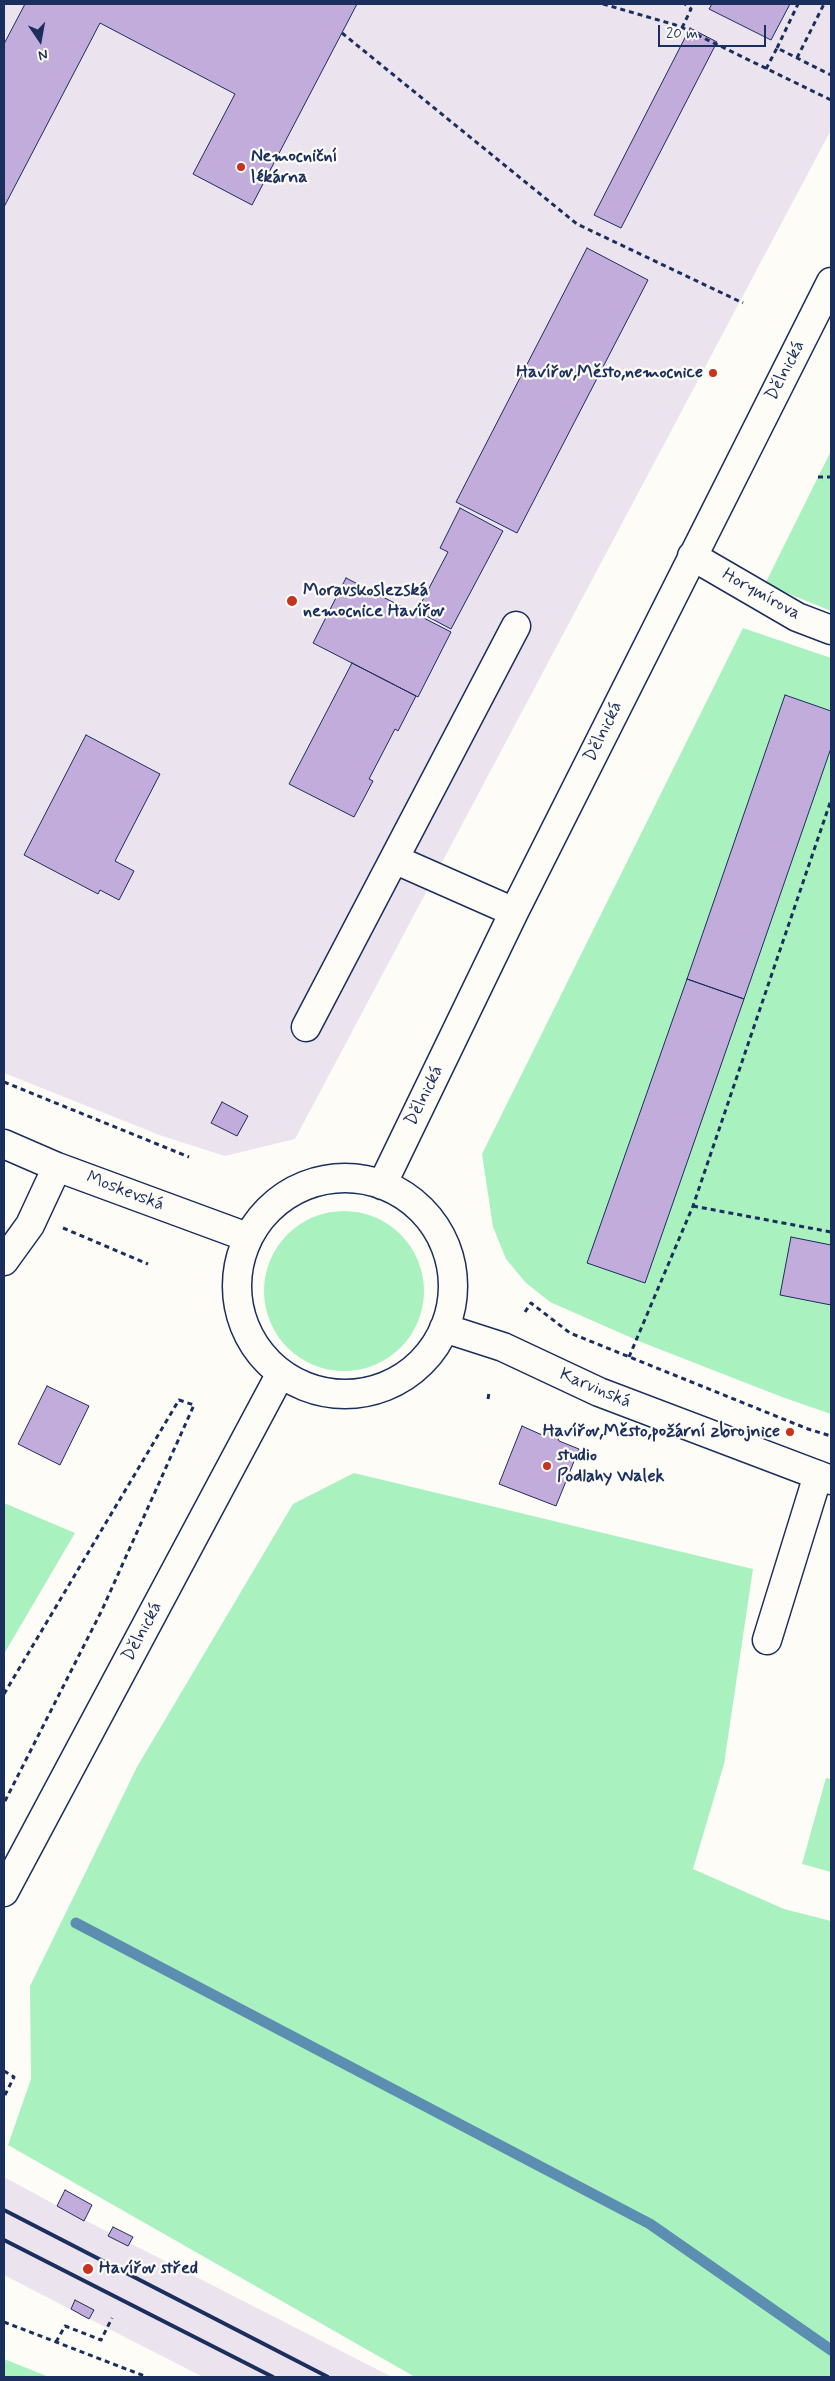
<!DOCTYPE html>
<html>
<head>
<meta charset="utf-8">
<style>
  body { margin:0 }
  #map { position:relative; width:835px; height:2381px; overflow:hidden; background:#fdfcf7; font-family:Mynerve,sans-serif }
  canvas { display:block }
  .frame { position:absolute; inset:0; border:5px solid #1b2f5e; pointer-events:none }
  .north { position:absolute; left:15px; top:15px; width:50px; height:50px; -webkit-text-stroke:4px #fdfcf7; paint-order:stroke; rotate:168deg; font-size:14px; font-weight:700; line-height:20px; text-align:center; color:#1b2f5e }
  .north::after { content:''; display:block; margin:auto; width:18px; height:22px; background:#1b2f5e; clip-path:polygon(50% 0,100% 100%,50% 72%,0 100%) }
  .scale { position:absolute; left:658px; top:25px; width:108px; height:22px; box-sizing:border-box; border:2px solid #1b2f5e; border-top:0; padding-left:6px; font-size:15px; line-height:18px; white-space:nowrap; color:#1b2f5e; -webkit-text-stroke:4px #fdfcf7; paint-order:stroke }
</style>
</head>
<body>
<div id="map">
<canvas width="835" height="2381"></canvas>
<div class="frame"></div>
<div class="north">N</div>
<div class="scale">20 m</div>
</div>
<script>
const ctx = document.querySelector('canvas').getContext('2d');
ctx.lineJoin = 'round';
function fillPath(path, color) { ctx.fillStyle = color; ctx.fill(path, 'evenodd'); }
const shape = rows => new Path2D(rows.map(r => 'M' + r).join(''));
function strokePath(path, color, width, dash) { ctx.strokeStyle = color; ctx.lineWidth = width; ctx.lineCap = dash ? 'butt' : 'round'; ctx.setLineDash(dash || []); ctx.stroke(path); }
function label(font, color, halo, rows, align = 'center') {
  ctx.font = font + ' Mynerve,sans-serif'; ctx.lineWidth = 4.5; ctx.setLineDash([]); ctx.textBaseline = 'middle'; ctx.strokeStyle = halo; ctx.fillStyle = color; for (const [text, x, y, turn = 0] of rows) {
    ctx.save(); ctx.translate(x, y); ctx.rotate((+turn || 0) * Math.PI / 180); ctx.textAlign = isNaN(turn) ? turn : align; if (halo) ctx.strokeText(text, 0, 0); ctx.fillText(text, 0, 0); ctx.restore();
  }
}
fillPath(shape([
  [4,4,831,4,831,130,295,1139,225,1156,162,1136,4,1073],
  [4,2177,67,2211,392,2377,203,2377,27,2287,4,2275]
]), '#ebe4ef');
fillPath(shape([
  [831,451,831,611,765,584],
  [743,628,831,658,831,1414,782,1397,641,1342,550,1302,526,1283,506,1259,493,1227,482,1154],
  '264 1291a80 80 0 1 1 160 0a80 80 0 1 1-160 0Z',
  [354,1473,753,1569,724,1764,693,1869,784,1909,831,1921,831,2377,415,2377,8,2145,31,2079,30,1986,137,1767,293,1504],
  [4,1503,75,1533,4,1654],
  [826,1778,831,1779,831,1872,802,1864],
  [4,2359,49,2377,4,2377]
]), '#a9f2c0');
strokePath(shape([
  [76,1923,650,2224,831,2350]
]), '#5b8eb0', 11);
const building = shape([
  [25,4,357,4,252,205,193,174,235,94,100,23,4,207,4,44,25,4],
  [712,4,790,4,771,40,709,9,712,4],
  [690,28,717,42,621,228,594,215,690,28],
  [587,248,648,280,517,533,456,502,587,248],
  [460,508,503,531,451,629,417,611,448,552,440,548,460,508],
  [346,578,451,632,418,697,313,643,346,578],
  [352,663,416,696,398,731,395,729,369,779,373,781,354,817,289,784,352,663],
  [785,695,831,711,831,748,744,999,687,979,785,695],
  [86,735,160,774,115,861,134,871,119,900,100,890,98,894,24,855,86,735],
  [687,979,744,999,645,1283,587,1263,687,979],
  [222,1102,248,1116,237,1136,211,1123,222,1102],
  [791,1237,831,1245,831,1305,780,1295,791,1237],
  [47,1386,89,1406,60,1465,18,1444,47,1386],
  [522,1426,542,1435,554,1430,559,1441,579,1449,556,1506,499,1484,522,1426],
  [65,2190,92,2205,84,2221,57,2206,65,2190],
  [113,2227,133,2237,128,2246,108,2236,113,2227],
  [75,2300,94,2310,89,2319,71,2309,75,2300]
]);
fillPath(building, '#c2acdb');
strokePath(building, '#1b2f5e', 1);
const minor = shape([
  [692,556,797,617,831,630],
  [394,859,514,912],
  [306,1027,516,626],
  [4,1144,57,1167,247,1237],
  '237 1286a108 108 0 1 1 216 0a108 108 0 1 1-216 0Z',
  [382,1185,514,912,831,282],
  [4,1261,30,1225,57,1167],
  [444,1328,503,1347,599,1392,831,1480],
  [767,1640,818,1475],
  [4,1892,281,1373]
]);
strokePath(minor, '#1b2f5e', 31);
strokePath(shape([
  [603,4,679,26,831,100],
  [682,28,691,9,685,4],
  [342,33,577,224,743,303],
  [777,48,798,4],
  [797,58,824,4],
  [766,69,777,48,831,75],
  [818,477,831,477],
  [4,1082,189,1157],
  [693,1206,831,1232],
  [63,1228,148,1264],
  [525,1312,531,1303,570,1333,808,1429,831,1436],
  [629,1357,693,1206,831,800],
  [488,1399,489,1393],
  [4,1694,179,1400,194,1405,102,1610,4,1803],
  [4,2071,14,2077,4,2097],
  [4,2322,147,2377],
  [56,2342,65,2326,101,2340,112,2318]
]), '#1b2f5e', 3, [5, 4]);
strokePath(minor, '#fdfcf7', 28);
strokePath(shape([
  [4,2210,328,2377],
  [4,2240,273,2377]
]), '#1b2f5e', 4);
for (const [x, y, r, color] of [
  [241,167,5,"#c8321e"],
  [713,373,5,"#c8321e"],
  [292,601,6,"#c8321e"],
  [790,1432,5,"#c8321e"],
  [547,1466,5,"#c8321e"],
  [88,2269,6,"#c8321e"]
]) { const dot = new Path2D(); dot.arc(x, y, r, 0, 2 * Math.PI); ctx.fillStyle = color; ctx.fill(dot); strokePath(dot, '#fdfcf7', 2); }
label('bold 18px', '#1b2f5e', '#fdfcf7', [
  ["Nemocniční",251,157],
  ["lékárna",251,178],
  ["Havířov,Město,nemocnice",703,373,"right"],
  ["Moravskoslezská",303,591],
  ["nemocnice Havířov",303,612],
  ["Havířov,Město,požární zbrojnice",780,1432,"right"],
  ["studio",557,1456],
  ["Podlahy Walek",557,1477],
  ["Havířov střed",99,2269]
], 'left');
label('18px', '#1b2f5e', '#fdfcf7', [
  ["Dělnická",786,371,-63],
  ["Horymírova",761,595,29],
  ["Dělnická",604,732,-64],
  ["Dělnická",425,1096,-64],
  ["Moskevská",125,1192,21],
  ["Karvinská",595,1389,23],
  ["Dělnická",143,1632,-62]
]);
</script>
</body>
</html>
